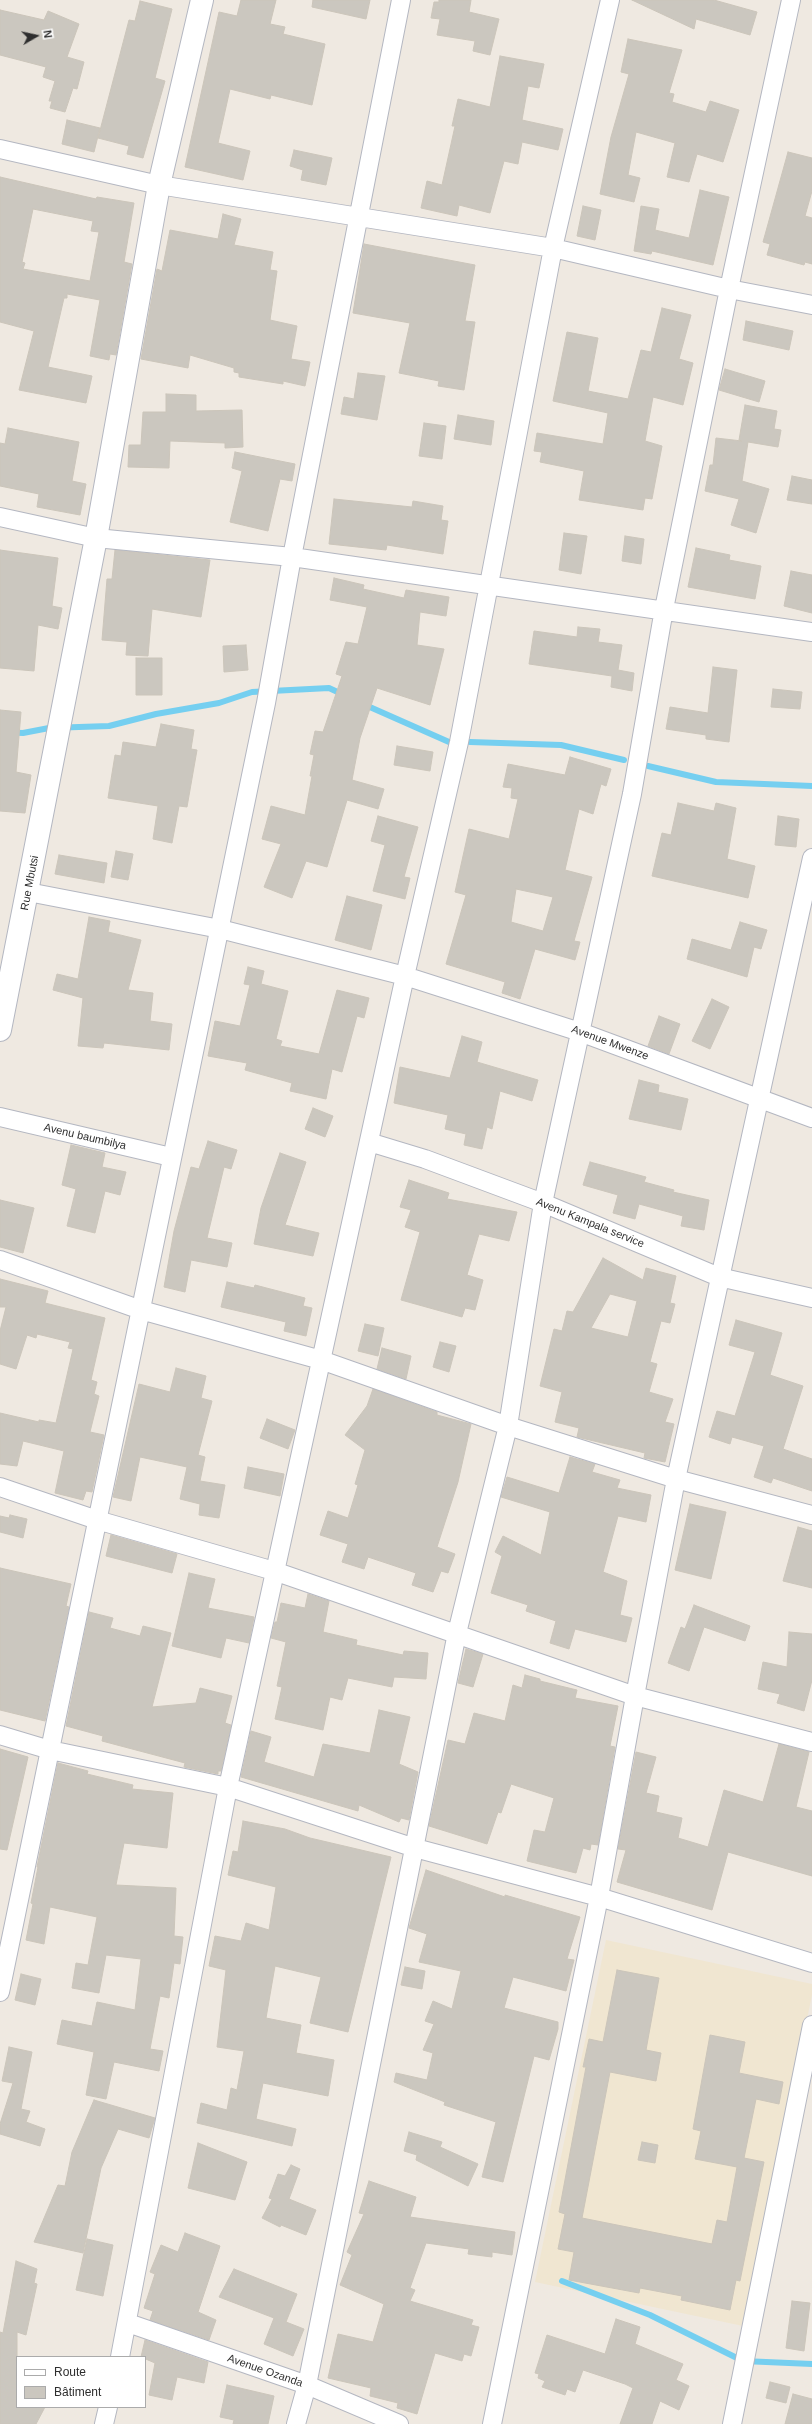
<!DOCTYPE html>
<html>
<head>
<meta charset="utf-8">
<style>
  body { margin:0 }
  #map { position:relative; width:812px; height:2424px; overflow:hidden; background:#efe9e1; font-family:Arial,sans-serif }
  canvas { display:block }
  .legend { position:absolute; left:16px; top:2356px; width:130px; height:52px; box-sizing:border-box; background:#fff; border:1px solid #ababab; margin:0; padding:5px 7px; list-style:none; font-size:12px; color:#2e2e2e }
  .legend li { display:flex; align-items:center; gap:8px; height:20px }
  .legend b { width:20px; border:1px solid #ababab }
  .north { position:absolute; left:16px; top:16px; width:40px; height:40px; -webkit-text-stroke:3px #fff; paint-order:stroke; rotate:81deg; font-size:11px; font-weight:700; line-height:16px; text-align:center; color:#2e2e2e }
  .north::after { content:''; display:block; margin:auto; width:14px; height:18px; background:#2e2e2e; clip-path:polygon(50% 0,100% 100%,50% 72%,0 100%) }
</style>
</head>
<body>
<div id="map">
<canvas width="812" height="2424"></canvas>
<ul class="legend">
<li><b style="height:5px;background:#fff"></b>Route</li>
<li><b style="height:11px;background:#cbc7bf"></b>Bâtiment</li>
</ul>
<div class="north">N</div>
</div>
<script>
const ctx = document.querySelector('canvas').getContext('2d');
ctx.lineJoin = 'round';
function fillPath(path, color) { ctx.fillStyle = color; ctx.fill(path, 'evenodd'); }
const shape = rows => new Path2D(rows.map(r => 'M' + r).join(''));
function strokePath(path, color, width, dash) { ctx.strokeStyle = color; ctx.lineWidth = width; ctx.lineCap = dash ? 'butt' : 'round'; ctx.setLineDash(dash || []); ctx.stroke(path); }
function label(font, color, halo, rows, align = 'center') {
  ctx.font = font + ' Arial,sans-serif'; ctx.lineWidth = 4; ctx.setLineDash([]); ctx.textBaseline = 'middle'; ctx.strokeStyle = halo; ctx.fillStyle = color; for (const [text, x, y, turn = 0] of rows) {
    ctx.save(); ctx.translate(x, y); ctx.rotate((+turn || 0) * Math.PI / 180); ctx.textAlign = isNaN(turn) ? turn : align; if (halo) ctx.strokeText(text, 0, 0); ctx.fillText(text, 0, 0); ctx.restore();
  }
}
fillPath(shape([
  [606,1940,812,1984,812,1995,743,2326,535,2282]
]), '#f0e6d1');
strokePath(shape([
  [363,704,449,742],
  [0,732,23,733,49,728,109,726,156,714,219,703,252,692,329,688,344,695],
  [470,742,561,745,624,760],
  [648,766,716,782,812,786],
  [562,2281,650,2315,743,2361,812,2364]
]), '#75cff0', 6);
const building = shape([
  [241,0,276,0,270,24,285,27,283,34,325,44,312,105,271,95,270,99,230,89,218,143,250,151,243,180,185,167,219,12,237,16,241,0],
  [313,0,370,0,366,19,312,7,313,0],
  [439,0,471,0,469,12,499,19,490,55,473,51,475,41,437,35,440,19,431,18,434,2,439,2,439,0],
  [632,0,714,0,757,12,750,35,696,19,694,29,632,0],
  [140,1,172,9,155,78,165,81,143,158,127,154,129,146,98,138,129,20,135,21,140,1],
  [0,10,44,20,48,11,79,24,67,57,84,62,77,89,73,88,65,112,50,108,52,101,49,101,55,81,43,77,46,67,0,55,0,10],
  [628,39,682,50,669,93,674,94,672,102,706,112,710,101,739,110,723,162,697,154,689,182,667,177,675,143,636,132,628,175,640,178,634,202,600,194,611,137,629,74,621,72,628,39],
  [500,56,544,64,539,88,528,86,522,120,563,129,558,150,522,142,518,164,504,161,490,213,459,205,457,216,421,208,427,181,442,185,455,126,452,126,458,99,490,107,500,56],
  [67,120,100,128,94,152,62,144,67,120],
  [294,150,332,158,326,185,301,180,303,170,290,166,294,150],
  [788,152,812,158,812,191,805,216,812,218,812,264,805,262,804,265,767,255,770,244,763,242,788,152],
  [0,177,96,199,97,197,134,203,124,262,132,264,116,355,110,354,109,360,90,356,100,300,67,294,67,298,64,298,48,367,92,376,86,403,19,390,34,331,0,322,0,177],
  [33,209,93,221,91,231,99,232,90,281,23,269,25,263,22,262,33,209],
  [700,190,729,197,713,265,652,251,651,254,634,251,641,206,659,209,655,230,689,238,700,190],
  [583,206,601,210,595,240,577,236,583,206],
  [223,214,241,219,234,245,273,252,270,270,277,271,270,320,297,326,291,359,310,362,305,386,283,381,283,384,239,377,239,373,234,372,234,368,190,355,188,368,141,359,157,269,162,271,170,230,218,239,223,214],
  [364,244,475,265,465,321,475,322,464,390,438,386,439,381,399,373,410,323,353,313,364,244],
  [662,308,691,315,679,359,693,363,683,405,653,397,645,441,662,446,652,499,645,498,643,510,579,500,584,471,540,462,542,452,534,451,537,433,603,444,608,413,553,401,567,332,598,338,588,391,628,399,641,350,651,352,662,308],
  [746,321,793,331,789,350,743,340,746,321],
  [725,369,765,381,759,402,719,390,725,369],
  [358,373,385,376,377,420,341,414,344,397,354,399,358,373],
  [166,394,196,395,196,411,242,410,243,447,225,448,225,443,170,441,169,468,128,467,129,445,141,445,143,412,166,412,166,394],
  [745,405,777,411,774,429,781,430,778,447,748,442,742,481,769,489,756,533,731,525,739,499,705,491,710,465,713,465,716,438,742,441,739,440,745,405],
  [458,415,494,421,491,445,454,439,458,415],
  [424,423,446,426,442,459,419,456,424,423],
  [8,428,79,442,72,481,86,484,80,515,37,507,39,494,0,486,0,443,5,444,8,428],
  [235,452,295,464,292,481,280,479,268,531,230,522,242,471,232,468,235,452],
  [792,476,812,480,812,504,787,500,792,476],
  [334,499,412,507,413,501,443,506,441,520,448,521,443,554,387,545,386,550,329,544,334,499],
  [564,533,587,536,581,574,559,570,564,533],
  [625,536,644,539,641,564,622,561,625,536],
  [696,548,730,555,729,560,761,566,755,599,688,587,696,548],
  [0,550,58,558,52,606,62,608,58,629,38,625,34,671,0,668,0,550],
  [115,550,210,560,201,617,152,609,148,656,126,655,127,642,102,640,107,579,112,579,115,550],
  [791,571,812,575,812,613,784,606,791,571],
  [334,578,364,585,363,589,404,598,406,590,449,597,446,616,420,612,417,645,444,649,430,705,377,688,360,738,352,780,384,789,378,809,347,800,327,867,306,861,292,898,264,887,281,844,262,839,271,806,305,815,312,776,310,776,314,755,310,754,315,731,323,732,342,676,336,674,346,642,358,644,367,607,330,600,334,578],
  [578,627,600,629,598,642,622,645,618,670,634,673,632,691,611,687,612,676,529,664,534,631,577,637,578,627],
  [246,645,248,670,224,672,223,646,246,645],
  [136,658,162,658,162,695,136,695,136,658],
  [713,667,737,670,729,742,706,739,706,735,666,729,670,707,708,713,713,667],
  [773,689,802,692,800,709,771,707,773,689],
  [0,710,21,712,16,772,31,775,25,813,0,811,0,710],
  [161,724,194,730,191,749,197,750,187,807,179,806,172,843,153,839,158,806,108,798,115,755,121,756,123,742,156,747,161,724],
  [397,746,433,752,430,771,394,765,397,746],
  [570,757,611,769,606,786,601,784,593,814,579,809,565,870,592,877,574,941,580,942,575,960,535,949,520,999,502,993,505,982,446,964,466,895,455,892,469,829,509,839,518,799,511,798,512,788,503,787,508,764,565,775,570,757],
  [516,889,553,897,543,931,511,922,516,889],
  [678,803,714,811,716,803,736,808,727,859,755,866,748,898,652,876,662,833,671,835,678,803],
  [378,816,418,827,404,877,410,878,405,899,373,891,385,845,371,841,378,816],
  [778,816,799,819,796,847,775,845,778,816],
  [116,851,133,854,128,880,111,877,116,851],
  [59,855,107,863,104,883,55,874,59,855],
  [347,896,382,905,371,950,335,940,347,896],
  [89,917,110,921,108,932,141,940,128,990,153,993,150,1021,172,1024,169,1050,104,1043,103,1048,78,1046,83,998,53,990,57,974,78,979,89,917],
  [740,922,767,930,761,949,754,947,747,977,687,959,692,939,731,950,740,922],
  [248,967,264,971,261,984,288,991,276,1039,282,1041,280,1046,319,1054,337,990,369,998,364,1018,357,1016,342,1072,332,1069,326,1099,290,1091,292,1083,245,1070,247,1063,208,1056,215,1021,240,1026,250,985,244,984,248,967],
  [712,999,729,1007,710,1049,692,1041,712,999],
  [659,1016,680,1024,669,1054,648,1046,659,1016],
  [462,1036,482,1042,477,1062,538,1080,532,1101,500,1091,492,1129,487,1127,482,1149,464,1145,466,1134,445,1129,448,1115,394,1103,400,1067,450,1078,462,1036],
  [639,1080,659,1085,658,1092,688,1099,681,1130,629,1119,639,1080],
  [313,1108,333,1116,325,1137,305,1129,313,1108],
  [208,1141,237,1150,231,1169,224,1167,207,1238,232,1243,227,1267,191,1260,185,1292,164,1287,174,1231,191,1167,199,1169,208,1141],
  [71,1145,105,1153,102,1167,126,1172,120,1195,105,1191,95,1233,67,1226,76,1189,62,1185,71,1145],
  [280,1153,306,1162,285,1225,319,1233,313,1256,254,1244,261,1208,280,1153],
  [590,1162,646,1177,644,1182,674,1190,673,1192,709,1200,704,1230,681,1226,683,1216,639,1204,635,1219,613,1213,618,1195,583,1185,590,1162],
  [409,1180,449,1193,447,1199,517,1212,509,1241,479,1234,467,1275,483,1280,475,1310,465,1308,462,1317,401,1300,420,1232,405,1227,411,1210,400,1207,409,1180],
  [0,1200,34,1208,23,1253,0,1247,0,1200],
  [603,1258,643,1280,646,1268,676,1276,670,1303,675,1304,670,1323,661,1321,650,1362,657,1364,649,1392,673,1399,665,1422,674,1424,665,1462,644,1458,645,1453,577,1437,579,1428,555,1422,562,1392,540,1386,554,1329,562,1331,567,1311,573,1312,603,1258],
  [610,1294,637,1301,628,1337,591,1328,610,1294],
  [0,1279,48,1291,45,1303,105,1318,91,1380,97,1382,94,1394,99,1396,90,1432,104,1435,92,1492,86,1491,83,1500,55,1493,64,1451,23,1441,17,1466,0,1464,0,1413,39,1422,39,1420,56,1423,73,1349,68,1348,70,1342,37,1334,36,1338,27,1335,16,1369,0,1364,0,1331,6,1307,0,1307,0,1279],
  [227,1282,254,1288,255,1285,305,1298,303,1306,312,1308,306,1336,284,1331,286,1322,221,1307,227,1282],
  [736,1320,782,1333,770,1375,803,1386,783,1449,812,1459,812,1491,773,1478,771,1483,754,1477,764,1446,732,1437,730,1444,709,1437,717,1411,735,1416,755,1352,729,1345,736,1320],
  [365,1324,384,1328,378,1356,358,1351,365,1324],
  [440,1342,456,1346,449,1372,433,1367,440,1342],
  [382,1348,411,1356,406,1379,377,1369,382,1348],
  [176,1368,206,1376,201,1398,212,1401,198,1455,205,1457,200,1481,225,1485,219,1518,199,1515,200,1504,180,1499,187,1467,140,1457,131,1501,113,1497,139,1384,170,1392,176,1368],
  [373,1389,437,1412,437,1415,471,1424,458,1482,437,1547,455,1554,448,1573,441,1571,433,1592,412,1585,416,1573,368,1557,364,1569,342,1562,348,1544,320,1535,328,1511,348,1518,358,1485,355,1484,365,1450,345,1435,367,1406,373,1389],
  [267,1419,295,1430,288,1449,260,1438,267,1419],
  [570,1457,595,1464,592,1472,620,1480,617,1488,651,1495,646,1522,618,1516,603,1572,627,1581,620,1615,632,1618,626,1642,575,1629,569,1649,550,1643,556,1621,526,1611,528,1605,491,1593,502,1556,495,1552,503,1536,541,1555,550,1512,501,1497,507,1477,559,1493,570,1457],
  [248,1467,284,1474,280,1496,244,1488,248,1467],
  [690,1504,726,1512,711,1579,675,1570,690,1504],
  [10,1515,27,1519,23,1538,0,1532,0,1516,9,1518,10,1515],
  [798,1527,812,1531,812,1588,783,1581,798,1527],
  [111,1535,177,1554,172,1573,106,1556,111,1535],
  [0,1568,71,1584,66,1606,69,1607,45,1721,0,1710,0,1568],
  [189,1573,215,1579,208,1608,254,1617,249,1643,226,1638,221,1658,172,1646,189,1573],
  [308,1594,329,1601,323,1632,357,1640,356,1645,403,1655,404,1651,428,1653,426,1679,394,1677,392,1687,348,1678,342,1700,330,1697,323,1730,275,1719,282,1687,277,1686,286,1642,271,1638,275,1622,277,1622,281,1603,305,1608,308,1594],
  [694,1605,750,1626,745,1641,704,1627,689,1671,668,1663,681,1627,685,1629,694,1605],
  [89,1612,113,1618,110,1628,140,1636,143,1626,171,1633,152,1707,196,1703,200,1688,232,1696,225,1723,231,1725,221,1771,218,1771,218,1774,184,1767,185,1763,102,1741,103,1736,66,1726,89,1612],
  [789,1632,812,1634,812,1680,804,1711,777,1703,780,1694,758,1689,763,1662,787,1667,789,1632],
  [466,1649,483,1654,473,1687,458,1683,466,1649],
  [525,1675,540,1679,540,1681,577,1690,575,1698,618,1706,610,1746,615,1747,598,1845,591,1844,590,1850,583,1848,576,1873,527,1861,534,1830,545,1832,554,1798,511,1784,501,1813,498,1812,487,1844,429,1826,448,1740,465,1744,474,1713,505,1721,513,1685,522,1688,525,1675],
  [379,1710,410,1717,399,1764,418,1772,409,1820,401,1818,399,1822,359,1805,358,1811,241,1777,251,1731,271,1737,264,1762,314,1777,323,1744,370,1753,379,1710],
  [779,1744,809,1752,796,1807,812,1811,812,1876,728,1852,712,1910,617,1882,626,1850,618,1849,636,1752,656,1757,646,1793,659,1796,656,1812,682,1818,678,1838,708,1847,724,1790,763,1802,779,1744],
  [0,1749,28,1757,7,1850,0,1849,0,1749],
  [58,1763,88,1771,87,1774,133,1785,132,1789,173,1793,167,1848,124,1843,116,1885,176,1888,174,1936,183,1937,180,1964,174,1963,169,1998,160,1996,150,2049,163,2051,159,2071,114,2062,106,2099,86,2095,94,2052,57,2044,62,2020,92,2026,97,2002,135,2010,141,1959,106,1955,99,1993,72,1988,76,1963,88,1965,97,1917,50,1907,44,1944,26,1940,33,1904,31,1903,38,1867,37,1867,58,1763],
  [243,1821,285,1829,310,1838,391,1857,348,2032,310,2023,321,1977,275,1966,266,2018,301,2025,296,2053,334,2060,328,2096,263,2083,256,2119,296,2129,292,2146,197,2123,201,2103,227,2110,231,2088,237,2090,244,2051,217,2047,226,1970,209,1966,215,1936,241,1941,246,1923,269,1930,276,1887,228,1875,233,1851,238,1852,243,1821],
  [426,1870,505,1897,505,1895,580,1917,567,1959,574,1960,566,1991,513,1977,504,2008,558,2022,558,2029,549,2060,534,2056,503,2182,482,2177,496,2122,444,2105,445,2102,394,2082,396,2073,427,2080,433,2053,423,2050,434,2024,425,2021,433,2001,452,2009,461,1971,419,1962,427,1934,409,1928,426,1870],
  [405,1967,425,1971,422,1989,401,1985,405,1967],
  [617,1970,659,1978,646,2050,661,2053,656,2081,610,2072,582,2218,712,2244,717,2220,727,2222,737,2167,695,2159,701,2131,693,2129,710,2035,745,2042,739,2073,783,2082,779,2104,756,2099,744,2158,764,2162,740,2281,736,2280,730,2310,681,2300,682,2296,640,2288,639,2293,569,2280,574,2252,558,2249,565,2214,559,2212,586,2067,583,2067,589,2039,603,2042,617,1970],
  [21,1974,41,1979,35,2005,15,2000,21,1974],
  [9,2047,32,2052,21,2109,30,2111,26,2122,45,2129,40,2146,0,2134,0,2124,13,2083,2,2081,9,2047],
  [94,2100,155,2118,149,2138,118,2129,101,2168,83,2253,34,2242,58,2185,65,2186,72,2152,94,2100],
  [409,2132,442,2142,440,2147,478,2164,468,2186,416,2160,417,2155,404,2151,409,2132],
  [642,2142,658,2145,655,2163,638,2160,642,2142],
  [198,2143,247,2162,235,2200,188,2188,198,2143],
  [291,2165,300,2169,289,2199,316,2210,306,2235,281,2225,280,2227,262,2218,272,2199,269,2198,278,2174,285,2176,291,2165],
  [369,2181,416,2197,410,2217,515,2232,512,2255,492,2252,492,2257,468,2254,469,2249,426,2243,410,2288,415,2290,410,2301,473,2320,471,2325,479,2327,471,2356,464,2354,462,2361,435,2353,417,2414,397,2408,398,2403,370,2396,371,2388,328,2378,338,2334,373,2342,384,2304,340,2285,352,2255,347,2252,364,2214,359,2213,369,2181],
  [185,2233,220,2246,198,2312,216,2320,209,2340,150,2320,153,2311,144,2308,155,2274,150,2272,161,2245,178,2252,185,2233],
  [87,2239,113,2245,103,2296,76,2290,87,2239],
  [16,2261,37,2269,34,2283,37,2284,26,2335,17,2332,17,2407,45,2407,36,2424,0,2424,0,2332,3,2333,16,2261],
  [234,2269,297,2294,286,2322,304,2329,293,2356,264,2344,274,2318,219,2297,234,2269],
  [792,2301,810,2303,804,2351,786,2348,792,2301],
  [616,2319,640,2327,635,2344,683,2364,676,2380,689,2386,679,2410,660,2401,652,2424,620,2424,633,2388,625,2384,583,2370,575,2392,567,2389,565,2395,542,2387,545,2381,538,2378,539,2374,535,2373,547,2335,605,2354,616,2319],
  [145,2340,208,2362,204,2383,177,2377,172,2400,149,2395,155,2363,141,2357,145,2340],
  [770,2382,790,2387,786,2403,766,2398,770,2382],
  [227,2385,274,2396,268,2424,233,2424,234,2420,220,2417,227,2385],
  [793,2394,812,2399,812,2424,785,2424,793,2394]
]);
fillPath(building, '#cbc7bf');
strokePath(building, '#cbc5ba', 1);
const minor = shape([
  [0,149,159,185,553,248,729,289,812,305],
  [0,517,96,538,292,557,812,632],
  [28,892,220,929,405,976,580,1032,812,1118],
  [0,1117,171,1157],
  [369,1142,425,1159,543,1203,719,1277,812,1298],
  [0,1260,141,1310,321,1360,508,1426,676,1479,812,1515],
  [0,1487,97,1520,274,1571,635,1696,812,1742],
  [0,1735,50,1750,228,1787,415,1848,599,1897,812,1963],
  [0,1992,266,703,292,557,401,0],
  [128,2323,307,2385,399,2424],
  [120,2357,228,1787,405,976,459,742,553,248,610,0],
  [104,2424,108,2407],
  [296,2424,307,2385,457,1633,508,1426,543,1203,632,794,664,609,729,289,791,0],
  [492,2424,599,1897,635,1696,676,1479,812,858],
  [732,2424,812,2025]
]);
const tertiary = shape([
  [0,1030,96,538,159,185,202,0]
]);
strokePath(minor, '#b4b7c1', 20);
strokePath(tertiary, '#b4b7c1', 24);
strokePath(minor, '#fff', 18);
strokePath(tertiary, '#fff', 22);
label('11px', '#2e2e2e', '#fff', [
  ["Rue Mbutsi",30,883,-79],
  ["Avenue Mwenze",610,1043,20],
  ["Avenu baumbilya",85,1137,13],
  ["Avenu Kampala service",590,1223,22],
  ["Avenue Ozanda",265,2371,19]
]);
</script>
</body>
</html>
